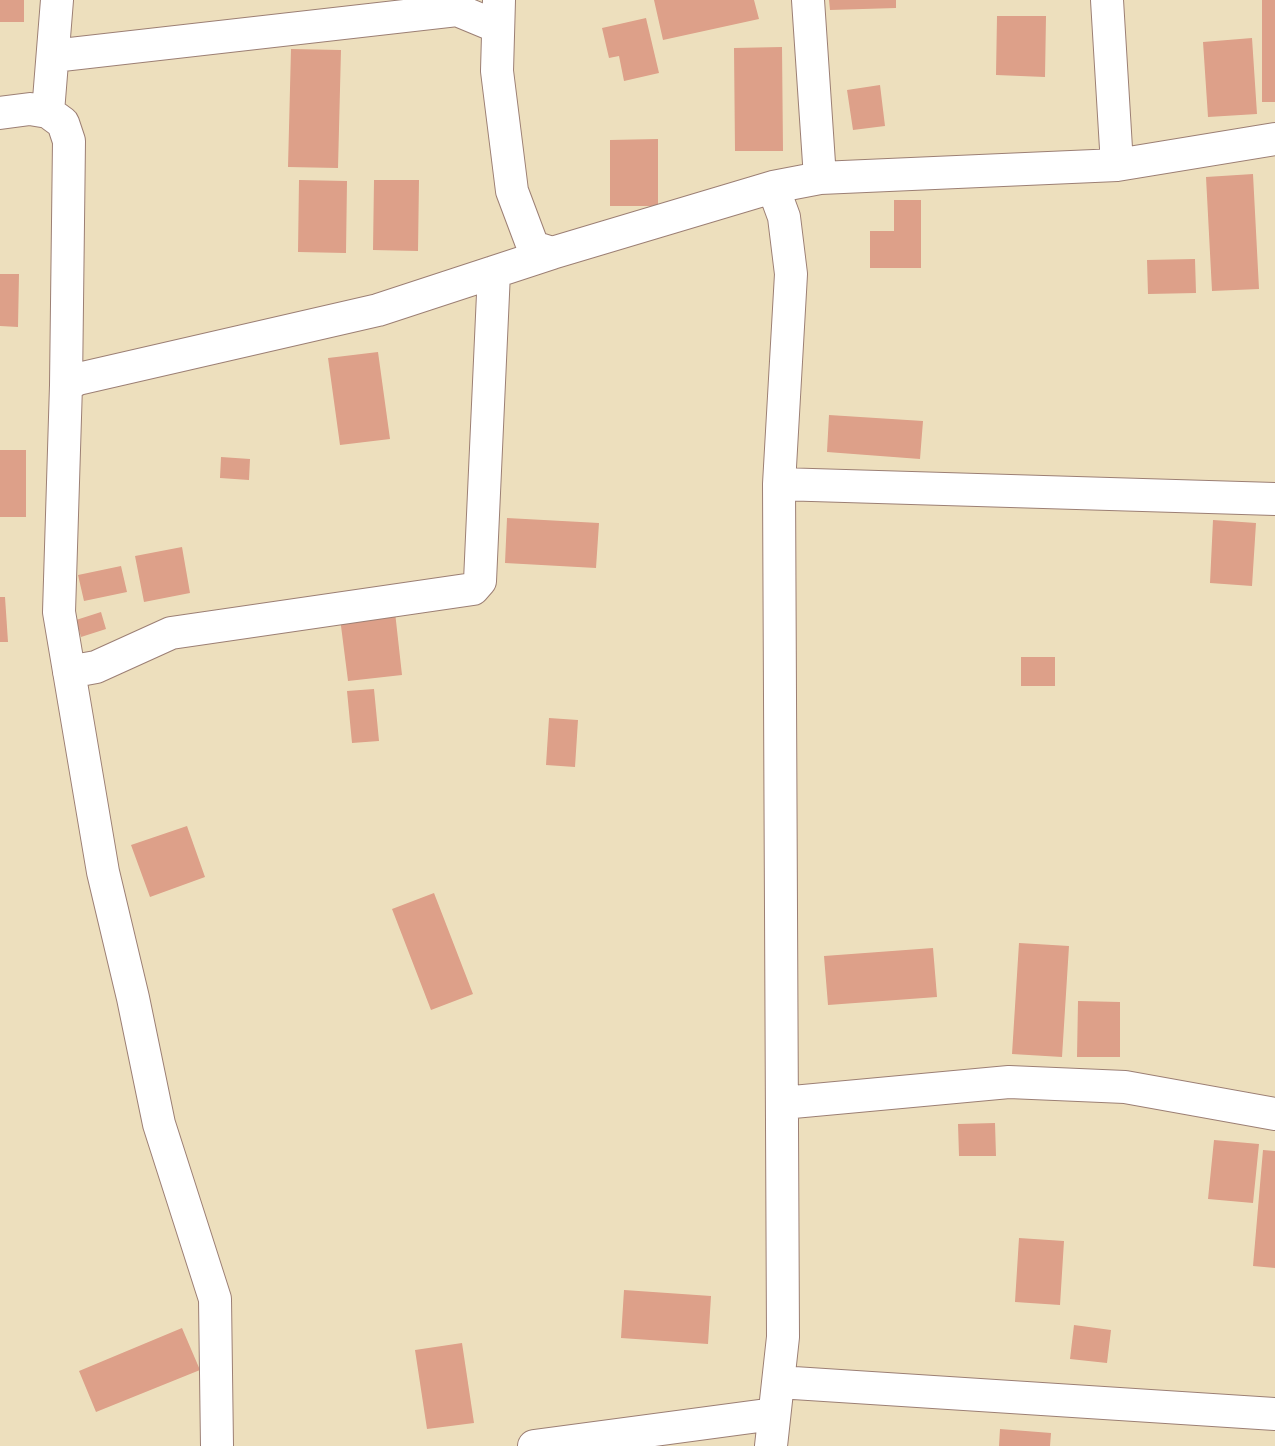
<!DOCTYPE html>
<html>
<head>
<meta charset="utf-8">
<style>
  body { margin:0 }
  canvas { display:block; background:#eddfbd }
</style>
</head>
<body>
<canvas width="1275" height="1446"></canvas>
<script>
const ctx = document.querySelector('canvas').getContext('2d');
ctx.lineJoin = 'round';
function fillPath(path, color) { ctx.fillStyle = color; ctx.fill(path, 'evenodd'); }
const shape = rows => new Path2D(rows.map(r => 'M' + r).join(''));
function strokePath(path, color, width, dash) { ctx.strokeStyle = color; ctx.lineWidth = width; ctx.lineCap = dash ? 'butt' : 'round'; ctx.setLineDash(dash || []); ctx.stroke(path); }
fillPath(shape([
  [0,0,24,0,24,22,0,22],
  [654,0,754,0,759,19,663,40],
  [829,0,896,0,896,8,830,10],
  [1262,0,1275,0,1275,102,1262,102],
  [997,16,1046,16,1045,77,996,75],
  [646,18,659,73,624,81,619,56,609,58,602,28],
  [1252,38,1257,114,1208,117,1203,42],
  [782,47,783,151,735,151,734,48],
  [291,49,341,50,338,168,288,167],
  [880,85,885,126,853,130,847,90],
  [658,139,658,206,610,206,610,140],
  [1253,174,1259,289,1212,291,1206,177],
  [299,180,347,181,346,253,298,252],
  [374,180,419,180,418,251,373,250],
  [894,200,921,200,921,268,870,268,870,231,894,231],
  [1195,259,1196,293,1148,294,1147,260],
  [0,274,19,274,18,327,0,326],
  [378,352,390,439,340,445,328,358],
  [829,415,923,421,920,459,827,452],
  [0,450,26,450,26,517,0,517],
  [221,457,250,459,249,480,220,478],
  [507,518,599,523,596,568,505,563],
  [1213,520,1256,523,1252,586,1210,583],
  [182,547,190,593,144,602,135,556],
  [121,566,127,592,84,601,78,575],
  [0,597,5,597,8,642,0,642],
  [101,612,106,629,81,637,76,620],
  [395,612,402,675,348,681,340,618],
  [1021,657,1055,657,1055,686,1021,686],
  [374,689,379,741,352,743,347,691],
  [549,718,578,720,575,767,546,765],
  [187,826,205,877,150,897,131,845],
  [434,893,473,994,431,1010,392,909],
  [1019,943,1069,946,1062,1057,1012,1054],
  [933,948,937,997,828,1005,824,956],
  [1078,1001,1120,1002,1120,1057,1077,1057],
  [995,1123,996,1156,959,1156,958,1124],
  [1214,1140,1259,1144,1253,1203,1208,1199],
  [1263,1150,1275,1151,1275,1268,1253,1266],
  [1019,1238,1064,1241,1060,1305,1015,1302],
  [624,1290,711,1296,708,1344,621,1338],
  [1074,1325,1111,1330,1107,1363,1070,1359],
  [182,1328,200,1370,96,1412,79,1371],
  [462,1343,474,1423,427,1429,415,1350],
  [1000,1429,1051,1433,1050,1446,999,1446]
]), '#dda089');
const street = shape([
  [499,0,497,71,512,191,533,247,552,253,773,187,820,178,1117,165,1275,139],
  [808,0,820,178],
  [1107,0,1117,165],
  [53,56,457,10,498,27],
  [48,112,57,0],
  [0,113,30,109,48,112,63,123,69,141,66,385],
  [779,484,1275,499],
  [69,672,96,667,171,633,473,589,480,581,494,272],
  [782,1103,1009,1082,1125,1087,1275,1114],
  [778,1382,1275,1414],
  [217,1446,215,1299,159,1124,133,998,103,872,59,612,66,385,78,379,378,310,552,253],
  [534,1446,774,1414],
  [771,1446,783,1337,779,484,791,274,784,217,773,187]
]);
strokePath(street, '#9c7f74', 34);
strokePath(street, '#fff', 32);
</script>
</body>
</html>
